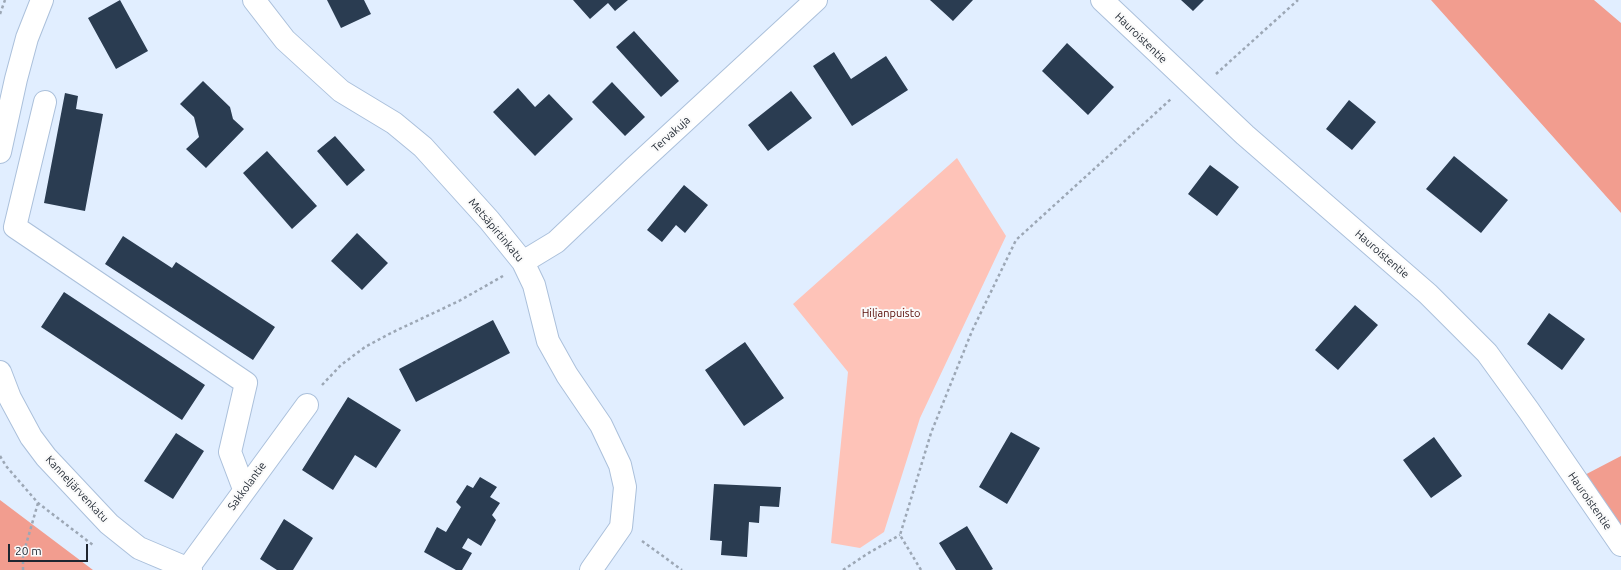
<!DOCTYPE html>
<html>
<head>
<meta charset="utf-8">
<style>
  body { margin:0 }
  #map { position:relative; width:1621px; height:570px; overflow:hidden; background:#e1eeff; font-family:Ubuntu,sans-serif }
  canvas { display:block }
  .scale { position:absolute; left:8px; top:544px; width:80px; height:18px; box-sizing:border-box; border:2px solid #1e2630; border-top:0; padding-left:5px; font-size:12px; line-height:14px; white-space:nowrap; color:#1e2630; -webkit-text-stroke:3px #fafafa; paint-order:stroke }
</style>
</head>
<body>
<div id="map">
<canvas width="1621" height="570"></canvas>
<div class="scale">20 m</div>
</div>
<script>
const ctx = document.querySelector('canvas').getContext('2d');
ctx.lineJoin = 'round';
function fillPath(path, color) { ctx.fillStyle = color; ctx.fill(path, 'evenodd'); }
const shape = rows => new Path2D(rows.map(r => 'M' + r).join(''));
function strokePath(path, color, width, dash) { ctx.strokeStyle = color; ctx.lineWidth = width; ctx.lineCap = dash ? 'butt' : 'round'; ctx.setLineDash(dash || []); ctx.stroke(path); }
function label(font, color, halo, rows, align = 'center') {
  ctx.font = font + ' Ubuntu,sans-serif'; ctx.lineWidth = 4; ctx.setLineDash([]); ctx.textBaseline = 'middle'; ctx.strokeStyle = halo; ctx.fillStyle = color; for (const [text, x, y, turn = 0] of rows) {
    ctx.save(); ctx.translate(x, y); ctx.rotate((+turn || 0) * Math.PI / 180); ctx.textAlign = isNaN(turn) ? turn : align; if (halo) ctx.strokeText(text, 0, 0); ctx.fillText(text, 0, 0); ctx.restore();
  }
}
fillPath(shape([
  [957,158,1006,236,920,418,884,532,860,548,831,543,848,372,793,304]
]), '#fec3b8');
fillPath(shape([
  [1431,0,1594,0,1621,23,1621,213],
  [1621,456,1621,545,1575,480],
  [0,500,93,570,0,570]
]), '#f29d8f');
fillPath(shape([
  [120,0,148,51,116,69,88,18],
  [327,0,364,0,371,14,341,28],
  [573,0,628,0,615,11,608,3,590,19],
  [930,0,973,0,953,21],
  [1181,0,1204,0,1193,11],
  [634,31,679,81,661,97,616,47],
  [1067,43,1114,87,1088,115,1042,71],
  [834,52,851,79,886,56,908,90,852,126,813,66],
  [203,81,230,107,233,119,244,129,206,168,186,149,199,137,194,117,180,104],
  [612,82,645,117,625,136,592,102],
  [518,88,535,107,549,94,573,119,535,156,493,112],
  [791,91,812,118,768,151,748,125],
  [65,93,78,96,76,109,103,114,85,211,44,203],
  [1349,100,1376,122,1352,150,1326,129],
  [335,136,365,170,347,186,317,151],
  [267,151,317,206,292,229,243,173],
  [1454,156,1508,200,1481,233,1426,189],
  [1210,165,1239,187,1217,216,1188,194],
  [684,185,708,205,685,233,676,225,662,242,647,230],
  [357,233,388,263,362,290,331,261],
  [123,236,172,268,176,262,275,327,253,360,105,264],
  [64,292,205,385,182,420,41,327],
  [1355,305,1378,325,1338,370,1315,350],
  [1549,313,1585,339,1562,370,1527,344],
  [493,320,510,353,416,402,399,369],
  [745,342,784,398,744,426,705,370],
  [348,397,401,430,376,468,355,455,333,490,302,470],
  [1011,432,1040,448,1007,504,979,487],
  [176,433,204,451,173,499,144,481],
  [1434,437,1462,476,1431,498,1403,460],
  [480,477,497,487,490,497,500,503,492,515,496,520,481,546,468,538,462,548,472,553,462,570,456,570,424,552,437,527,446,532,461,507,456,502,467,485,473,488],
  [714,484,781,487,779,507,760,506,759,523,749,522,747,557,721,555,722,541,710,540],
  [284,519,313,538,293,570,277,570,260,559],
  [967,526,993,569,991,570,956,570,939,543]
]), '#2a3c51');
const minor = shape([
  [254,0,285,40,341,91,394,123,423,147,489,220,523,262,534,285,548,341,567,375,601,425,620,465,625,487,621,527,591,570],
  [1102,0,1245,135,1428,294,1487,353,1529,411,1621,545],
  [45,102,15,227,246,383,230,452,244,489],
  [0,152,16,79,27,38,42,0],
  [523,262,556,242,635,167,816,0],
  [0,372,10,398,31,437,46,457,109,524,139,548,191,570],
  [188,568,307,405]
]);
strokePath(minor, '#abc0db', 24);
strokePath(shape([
  [0,14,5,0],
  [1216,74,1298,0],
  [322,385,341,365,365,347,391,333,459,301,503,276],
  [0,456,6,466,38,503,93,545],
  [642,541,682,570],
  [23,570,23,555,38,503],
  [843,570,867,554,900,535],
  [921,570,900,535,931,433,972,331,1016,240,1171,99]
]), '#9ca7b5', 2.5, [3, 3]);
strokePath(minor, '#fff', 22);
label('11px', '#1e2630', '#fafafa', [
  ["Hauroistentie",1141,38,44],
  ["Tervakuja",671,134,-42],
  ["Metsäpirtinkatu",496,230,50],
  ["Hauroistentie",1382,254,41],
  ["Sakkolantie",247,486,-54],
  ["Kanneljärvenkatu",77,489,47],
  ["Hauroistentie",1590,501,55]
]);
label('11px', '#570c06', '#fafafa', [
  ["Hiljanpuisto",891,313]
]);
</script>
</body>
</html>
